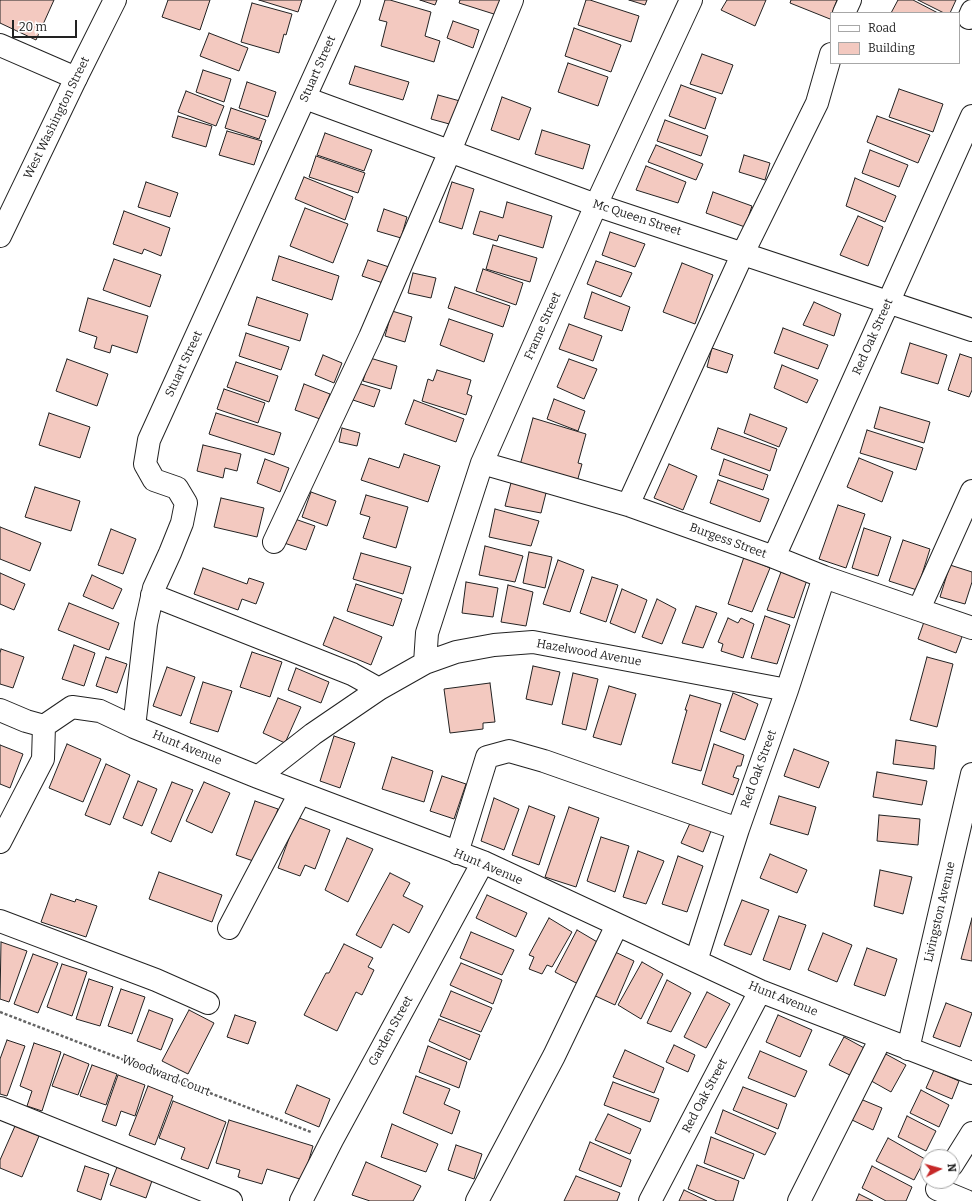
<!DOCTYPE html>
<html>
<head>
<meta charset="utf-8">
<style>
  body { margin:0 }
  #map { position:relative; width:972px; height:1201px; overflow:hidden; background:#fff; font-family:Bitter,serif }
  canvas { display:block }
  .legend { position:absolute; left:830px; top:12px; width:130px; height:52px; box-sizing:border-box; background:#fff; border:1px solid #a7a7a7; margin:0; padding:5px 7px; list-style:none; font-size:12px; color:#222 }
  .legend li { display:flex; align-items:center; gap:8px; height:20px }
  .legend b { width:20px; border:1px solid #a7a7a7 }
  .north { position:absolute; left:920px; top:1149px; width:40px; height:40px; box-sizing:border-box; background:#fff; border:1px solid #a7a7a7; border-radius:50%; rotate:84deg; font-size:11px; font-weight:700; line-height:16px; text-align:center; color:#222 }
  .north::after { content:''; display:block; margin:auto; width:14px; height:18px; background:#c62828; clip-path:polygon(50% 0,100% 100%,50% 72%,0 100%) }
  .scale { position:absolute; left:12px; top:20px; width:65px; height:18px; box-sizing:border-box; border:2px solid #222; border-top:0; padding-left:5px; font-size:12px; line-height:14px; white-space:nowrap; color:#222; -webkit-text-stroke:3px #fff; paint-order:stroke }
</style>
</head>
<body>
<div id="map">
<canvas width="972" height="1201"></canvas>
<ul class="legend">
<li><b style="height:5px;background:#fff"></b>Road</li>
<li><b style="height:11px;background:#f3c9c0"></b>Building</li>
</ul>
<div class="north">N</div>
<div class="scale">20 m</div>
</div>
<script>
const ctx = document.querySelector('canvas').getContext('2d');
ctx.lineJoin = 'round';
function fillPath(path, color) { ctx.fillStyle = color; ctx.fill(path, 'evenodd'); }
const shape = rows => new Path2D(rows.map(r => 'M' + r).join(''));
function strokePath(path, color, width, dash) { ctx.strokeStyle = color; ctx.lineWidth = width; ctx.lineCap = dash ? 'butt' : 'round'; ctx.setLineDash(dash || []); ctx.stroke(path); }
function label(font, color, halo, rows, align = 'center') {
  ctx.font = font + ' Bitter,serif'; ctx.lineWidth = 3; ctx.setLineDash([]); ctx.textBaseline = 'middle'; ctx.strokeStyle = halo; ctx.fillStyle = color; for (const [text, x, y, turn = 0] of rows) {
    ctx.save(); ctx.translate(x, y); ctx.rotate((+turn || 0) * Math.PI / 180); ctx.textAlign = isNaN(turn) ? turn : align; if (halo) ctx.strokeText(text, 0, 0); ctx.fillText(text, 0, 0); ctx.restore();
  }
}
const building = shape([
  [0,0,54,0,36,40,0,23,0,0],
  [168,0,210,0,200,30,162,17,168,0],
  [259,0,302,0,298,12,259,0],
  [385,0,390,0,431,12,425,36,440,41,434,62,381,46,387,22,379,20,385,0],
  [420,0,437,0,435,5,420,0],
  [460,0,502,0,497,15,459,3,460,0],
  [586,0,590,0,639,16,631,42,578,25,586,0],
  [629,0,647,0,645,5,629,0],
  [727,0,766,0,755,26,721,10,727,0],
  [791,0,837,0,830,19,790,3,791,0],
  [898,0,913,0,938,13,891,13,898,0],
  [918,0,956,0,950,13,944,13,918,0],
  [252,3,292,14,286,35,284,34,279,53,241,42,252,3],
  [453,21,479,30,473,48,447,38,453,21],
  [574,28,621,45,611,72,565,56,574,28],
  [209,33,248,48,239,71,200,56,209,33],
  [702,54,733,65,722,94,690,84,702,54],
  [568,63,608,77,598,106,558,92,568,63],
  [355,66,409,82,403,100,349,84,355,66],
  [203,70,231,79,224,102,196,92,203,70],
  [247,82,276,92,268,117,239,108,247,82],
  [681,85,716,98,705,129,669,116,681,85],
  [899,89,943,104,933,132,889,117,899,89],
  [186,91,224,106,216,126,178,112,186,91],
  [438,95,460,101,453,125,431,119,438,95],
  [502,97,531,108,519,140,491,130,502,97],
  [231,108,266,120,259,139,225,128,231,108],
  [178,116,212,126,206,147,172,137,178,116],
  [877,116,930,135,918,163,867,142,877,116],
  [665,120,708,136,701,156,657,141,665,120],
  [542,130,590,145,583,169,535,154,542,130],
  [227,131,262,141,254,165,219,155,227,131],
  [325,133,372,150,364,171,317,155,325,133],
  [656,145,703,164,696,180,648,162,656,145],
  [870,150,908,165,899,187,862,173,870,150],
  [744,155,770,163,765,180,739,172,744,155],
  [316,156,365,173,358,193,309,177,316,156],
  [646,166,686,182,678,203,636,190,646,166],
  [304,177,353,197,345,220,295,199,304,177],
  [855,178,896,196,885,222,846,206,855,178],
  [146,182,178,193,170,217,138,207,146,182],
  [452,182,474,189,462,229,439,222,452,182],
  [713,192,752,206,745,227,706,213,713,192],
  [507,202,552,216,543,248,499,235,497,241,473,234,480,211,503,218,507,202],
  [305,208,348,224,333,263,290,246,305,208],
  [384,209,407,217,401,238,377,231,384,209],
  [124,211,170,228,161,256,144,249,142,254,113,244,124,211],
  [858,216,883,227,868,266,840,255,858,216],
  [610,232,645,244,635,267,602,255,610,232],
  [493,245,537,258,530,282,486,269,493,245],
  [279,256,339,276,332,300,272,280,279,256],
  [114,259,161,275,150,307,103,290,114,259],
  [368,260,389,267,383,283,362,276,368,260],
  [596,261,632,273,621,297,587,284,596,261],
  [682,263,713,275,695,324,663,312,682,263],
  [483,269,523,283,516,305,476,291,483,269],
  [413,273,436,278,431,298,408,293,413,273],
  [455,287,510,306,503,327,448,308,455,287],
  [592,292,630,307,622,331,584,318,592,292],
  [257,297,308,314,300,341,248,325,257,297],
  [88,298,148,316,137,353,112,345,110,353,94,348,97,337,79,331,88,298],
  [814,302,841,314,834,336,803,325,814,302],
  [392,311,412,317,405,342,385,336,392,311],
  [449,319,493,334,484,362,440,345,449,319],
  [569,324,602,336,593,361,559,349,569,324],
  [783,328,828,345,818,369,774,353,783,328],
  [246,333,289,347,281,370,239,356,246,333],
  [910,343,947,355,938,384,901,373,910,343],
  [712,348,733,355,727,373,707,367,712,348],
  [960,354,972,358,972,390,969,397,948,390,960,354],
  [323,355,342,363,334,383,315,375,323,355],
  [370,358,397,366,391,389,363,381,370,358],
  [67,359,108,374,97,406,56,391,67,359],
  [569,359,597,369,584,399,557,387,569,359],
  [236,362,278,376,269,402,227,387,236,362],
  [782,365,818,380,807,403,774,388,782,365],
  [437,370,471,380,467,394,472,396,466,415,422,401,428,379,433,381,437,370],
  [358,383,380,390,374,407,353,400,358,383],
  [304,384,330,394,320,419,295,410,304,384],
  [224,389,265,403,258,423,217,409,224,389],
  [554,399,585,411,578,431,547,419,554,399],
  [414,400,464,419,456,442,405,424,414,400],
  [880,407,930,422,924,443,874,428,880,407],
  [49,413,90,427,80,458,39,445,49,413],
  [216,413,281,433,274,455,209,434,216,413],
  [750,414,787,428,779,447,744,433,750,414],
  [533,418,586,434,578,463,582,464,577,482,520,465,533,418],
  [342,428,360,433,357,446,339,442,342,428],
  [718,428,777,449,770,471,711,449,718,428],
  [867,430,923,448,916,470,860,453,867,430],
  [203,445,241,454,237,471,225,468,223,478,197,471,203,445],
  [404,454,440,466,428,502,361,480,369,458,399,468,404,454],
  [859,458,893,472,882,502,847,487,859,458],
  [265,459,289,468,280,492,257,483,265,459],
  [724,459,768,475,763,490,719,475,724,459],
  [669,464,697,476,683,510,654,498,669,464],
  [512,479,547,489,541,513,505,506,512,479],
  [718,480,769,499,760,522,710,503,718,480],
  [35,487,80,501,71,531,25,517,35,487],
  [311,492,336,501,327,526,302,517,311,492],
  [366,495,408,507,396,548,363,538,370,517,360,514,366,495],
  [221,498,264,508,257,537,214,527,221,498],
  [838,505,865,514,846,568,819,559,838,505],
  [495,509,539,521,531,546,489,537,495,509],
  [292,518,315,526,306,550,284,543,292,518],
  [0,527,41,543,30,571,0,559,0,527],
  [864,528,891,537,878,576,852,568,864,528],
  [111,529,136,539,123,574,98,565,111,529],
  [903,540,930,549,917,590,889,581,903,540],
  [485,546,523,556,515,582,479,575,485,546],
  [529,552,552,557,545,588,523,583,529,552],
  [361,553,411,567,403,594,353,579,361,553],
  [744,557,770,568,752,612,728,604,744,557],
  [558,560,584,570,570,612,543,604,558,560],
  [950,565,972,572,972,582,965,604,940,597,950,565],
  [203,568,247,584,249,578,264,583,256,604,242,599,238,610,194,594,203,568],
  [781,572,807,580,794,618,767,610,781,572],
  [0,573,25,584,14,610,0,604,0,573],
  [92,575,122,589,113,609,83,596,92,575],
  [592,577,618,585,606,622,580,613,592,577],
  [466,582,498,588,493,617,462,613,466,582],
  [356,584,402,599,393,626,347,611,356,584],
  [508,585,533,592,526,626,501,622,508,585],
  [622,589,647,600,635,633,610,623,622,589],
  [657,599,676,609,662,644,642,637,657,599],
  [69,603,119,623,109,650,58,630,69,603],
  [696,606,717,613,703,648,682,643,696,606],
  [765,616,790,625,777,664,751,658,765,616],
  [334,617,382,637,371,665,323,645,334,617],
  [728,618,738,623,741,618,754,624,743,658,721,651,723,644,718,642,728,618],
  [925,619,963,634,956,653,918,639,925,619],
  [74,645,95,653,84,686,62,679,74,645],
  [1,649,24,657,13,688,0,684,0,653,1,649],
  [252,652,282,662,270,697,240,687,252,652],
  [106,657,127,664,117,693,96,686,106,657],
  [927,657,953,664,937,727,910,720,927,657],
  [533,666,560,672,552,705,526,699,533,666],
  [167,667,195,677,181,716,153,706,167,667],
  [296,668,329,682,321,703,288,690,296,668],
  [573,673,598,679,586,730,562,724,573,673],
  [203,682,232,691,218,732,190,723,203,682],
  [490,683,495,722,483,723,483,729,450,733,444,689,490,683],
  [609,686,636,694,621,745,593,737,609,686],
  [733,693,758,704,745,740,720,731,733,693],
  [690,695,721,704,701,771,672,763,687,710,685,710,690,695],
  [278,698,301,707,285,743,263,733,278,698],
  [334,736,355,743,340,788,320,781,334,736],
  [896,740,936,746,934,769,893,764,896,740],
  [67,744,101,759,83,802,49,788,67,744],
  [714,744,744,755,741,766,737,766,733,777,739,779,733,795,702,784,714,744],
  [0,745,23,754,10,788,0,784,0,745],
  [794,749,829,762,819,788,784,776,794,749],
  [392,757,433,771,424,802,382,789,392,757],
  [106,764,130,775,110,825,85,815,106,764],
  [877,772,927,781,922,805,873,797,877,772],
  [442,776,466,784,454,819,430,811,442,776],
  [138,781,157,789,142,826,123,818,138,781],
  [172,782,193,790,171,842,151,833,172,782],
  [204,782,230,793,212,833,186,821,204,782],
  [779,796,816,807,808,835,770,824,779,796],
  [494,798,519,809,504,850,481,841,494,798],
  [255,801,278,809,259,863,236,855,255,801],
  [529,806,555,816,539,865,512,855,529,806],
  [569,807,599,818,576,887,545,877,569,807],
  [879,815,920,819,918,845,877,841,879,815],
  [297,817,330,830,315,869,305,865,300,876,278,868,297,817],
  [691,821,711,831,703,852,681,843,691,821],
  [601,837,629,846,615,892,587,881,601,837],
  [347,838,373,849,348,902,325,890,347,838],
  [638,851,664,861,646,904,623,897,638,851],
  [770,854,807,870,797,893,760,878,770,854],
  [678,856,703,866,687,912,662,904,678,856],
  [880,870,912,877,903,914,874,906,880,870],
  [159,872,222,895,212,922,149,899,159,872],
  [390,873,410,883,403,896,423,906,409,933,393,924,381,948,356,935,390,873],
  [51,894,75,902,76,899,97,906,86,937,41,922,51,894],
  [487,895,527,913,516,937,476,918,487,895],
  [742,900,769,910,751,955,724,945,742,900],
  [779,916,806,925,790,970,763,960,779,916],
  [549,918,572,932,552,967,547,965,542,974,529,969,534,957,529,955,549,918],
  [972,918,972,961,961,959,972,918],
  [577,930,599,943,580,985,555,972,577,930],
  [471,932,514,950,502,975,460,958,471,932],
  [823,933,852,945,837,982,808,970,823,933],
  [1,942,27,951,9,1002,0,999,1,942],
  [344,944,373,958,368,967,374,970,362,995,356,992,337,1031,304,1015,326,973,329,973,344,944],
  [867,948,897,959,885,996,854,985,867,948],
  [611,950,634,961,615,1005,589,993,611,950],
  [33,954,58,963,38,1013,14,1004,33,954],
  [642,962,663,974,641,1019,618,1005,642,962],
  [461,963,502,980,493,1004,450,985,461,963],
  [62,964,87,972,72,1016,47,1007,62,964],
  [89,979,113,987,100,1026,76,1019,89,979],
  [667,980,691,993,671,1032,647,1023,667,980],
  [121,989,145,997,132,1034,108,1026,121,989],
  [451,991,492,1008,481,1032,440,1016,451,991],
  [707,992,730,1004,706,1048,684,1037,707,992],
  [946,1003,972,1013,960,1047,933,1037,946,1003],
  [149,1010,173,1019,161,1050,137,1041,149,1010],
  [189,1010,214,1023,188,1074,162,1061,189,1010],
  [235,1015,256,1022,248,1044,227,1037,235,1015],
  [778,1015,812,1030,800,1057,766,1042,778,1015],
  [439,1019,480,1035,470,1060,429,1041,439,1019],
  [844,1037,866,1049,854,1077,829,1065,844,1037],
  [7,1040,25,1046,7,1096,0,1094,0,1059,7,1040],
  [34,1043,61,1052,42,1111,27,1106,32,1091,20,1086,34,1043],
  [674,1045,695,1055,688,1072,666,1062,674,1045],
  [428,1046,467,1062,459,1088,419,1072,428,1046],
  [625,1050,664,1068,654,1093,613,1077,625,1050],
  [760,1051,807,1071,795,1097,748,1078,760,1051],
  [882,1052,906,1065,891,1092,866,1078,882,1052],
  [64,1054,89,1064,78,1095,52,1086,64,1054],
  [92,1065,117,1074,106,1105,80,1096,92,1065],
  [934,1070,959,1081,952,1099,926,1088,934,1070],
  [118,1075,145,1085,135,1116,121,1111,116,1126,102,1121,118,1075],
  [416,1076,450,1089,444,1104,460,1111,452,1134,403,1113,416,1076],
  [613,1082,659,1099,650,1122,604,1105,613,1082],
  [297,1085,330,1099,319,1127,285,1113,297,1085],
  [148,1086,173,1096,155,1145,129,1135,148,1086],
  [743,1087,787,1104,778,1129,733,1110,743,1087],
  [921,1090,949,1105,939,1127,910,1113,921,1090],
  [858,1098,882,1108,873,1130,850,1119,858,1098],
  [173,1101,226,1122,208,1169,181,1159,185,1148,159,1138,173,1101],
  [723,1110,776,1133,765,1155,715,1133,723,1110],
  [608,1114,641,1129,630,1154,595,1140,608,1114],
  [907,1116,936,1131,926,1151,898,1137,907,1116],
  [229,1120,313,1146,303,1180,267,1169,262,1184,238,1177,240,1170,216,1163,229,1120],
  [392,1124,438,1144,426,1172,381,1157,392,1124],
  [15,1126,39,1136,22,1177,0,1168,0,1160,15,1126],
  [711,1137,754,1154,744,1179,704,1163,711,1137],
  [888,1138,925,1159,914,1180,876,1161,888,1138],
  [590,1142,631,1160,621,1187,579,1170,590,1142],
  [456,1145,482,1154,474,1179,448,1170,456,1145],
  [119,1162,154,1175,146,1198,110,1185,119,1162],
  [366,1162,421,1186,413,1201,370,1201,352,1195,366,1162],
  [697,1165,739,1181,733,1201,717,1201,688,1189,697,1165],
  [85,1166,109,1174,101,1200,77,1191,85,1166],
  [872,1166,912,1187,906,1201,886,1201,862,1188,872,1166],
  [576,1176,620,1193,617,1201,564,1201,576,1176],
  [684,1190,707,1201,679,1201,684,1190],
  [859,1194,873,1201,856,1201,859,1194]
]);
fillPath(building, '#f3c9c0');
strokePath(building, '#222', 1);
const minor = shape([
  [844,13,850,0],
  [969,18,972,11],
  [0,45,76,78],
  [305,98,596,205,972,330],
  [482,463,628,505,774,557,824,577,972,628],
  [628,505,743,253,817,103,831,54],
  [274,542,370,337,450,151,512,0],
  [774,557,972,116],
  [152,595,352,674,379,689],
  [919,609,972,491],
  [425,663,427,633,482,463,596,205,691,0],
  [0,710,26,721,44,726,72,707,100,711,134,727,258,777,483,862,760,991,972,1073],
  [134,727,146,624,154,588,170,553,182,523,186,503,177,488,154,480,145,464,149,440,349,0],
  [258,777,313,734,379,689,425,663,456,652,494,645,533,642,787,690],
  [0,842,43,759,44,726],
  [457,853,487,757,509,751,544,761,738,829],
  [0,921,156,980,208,1003],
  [229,928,300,793],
  [696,961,738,829,787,690,824,577],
  [908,1049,972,774],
  [0,1108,231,1201],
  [952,1165,972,1133],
  [937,1189,966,1201],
  [301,1201,332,1140,483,862],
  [477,1201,554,1056,617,925],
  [650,1201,760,991],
  [799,1201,881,1038]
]);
const major = shape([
  [0,236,76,78,115,0]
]);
strokePath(minor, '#222', 24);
strokePath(major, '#222', 24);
strokePath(shape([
  [0,1012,311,1132]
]), '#646464', 2.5, [3, 2]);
strokePath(minor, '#fff', 22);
strokePath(major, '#fff', 22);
label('12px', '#222', '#fff', [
  ["Stuart Street",318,69,-66],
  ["West Washington Street",57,118,-64],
  ["Mc Queen Street",637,218,18],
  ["Frame Street",543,326,-66],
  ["Red Oak Street",873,337,-66],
  ["Stuart Street",184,364,-65],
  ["Burgess Street",728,541,20],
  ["Hazelwood Avenue",589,653,10],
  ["Hunt Avenue",187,748,22],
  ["Red Oak Street",759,769,-70],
  ["Hunt Avenue",488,867,23],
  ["Livingston Avenue",940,912,-77],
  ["Hunt Avenue",783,999,22],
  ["Garden Street",391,1031,-61],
  ["Woodward Court",166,1076,21],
  ["Red Oak Street",705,1096,-62]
]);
</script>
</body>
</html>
